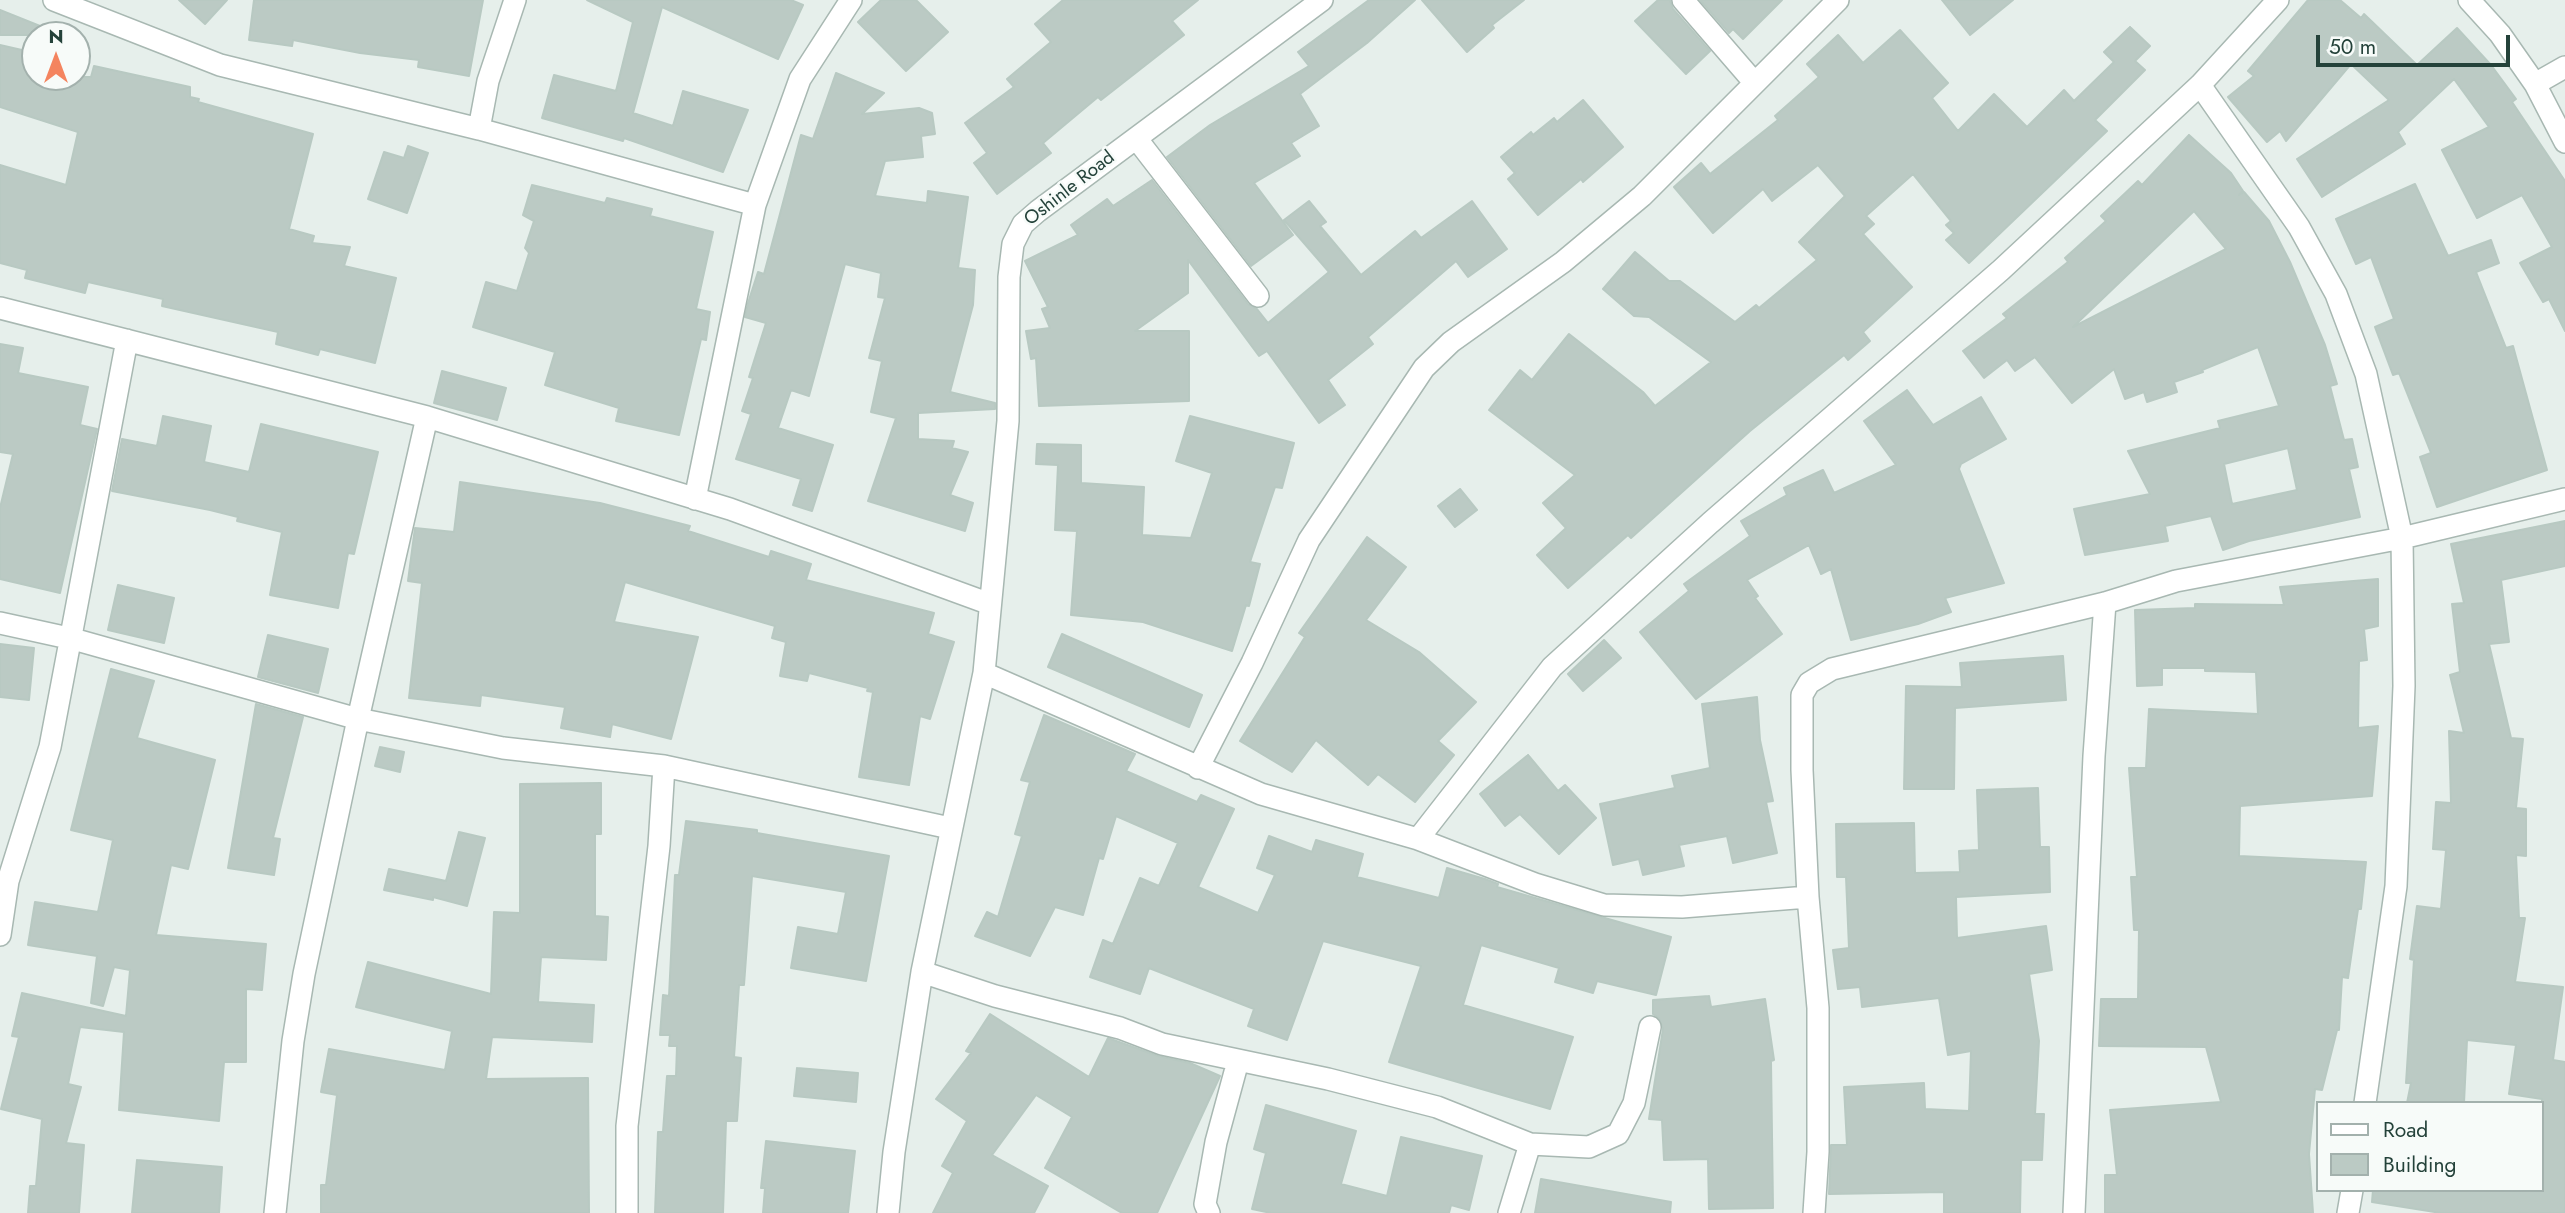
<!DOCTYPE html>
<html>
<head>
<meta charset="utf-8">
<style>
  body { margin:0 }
  #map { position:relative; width:2565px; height:1213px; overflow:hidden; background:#e6efeb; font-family:Jost,sans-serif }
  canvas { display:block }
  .legend { position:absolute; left:2316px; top:1101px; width:228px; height:91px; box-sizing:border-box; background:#f7fbf9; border:2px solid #a3b1ad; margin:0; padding:9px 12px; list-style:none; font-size:21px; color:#24423a }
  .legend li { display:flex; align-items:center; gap:14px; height:35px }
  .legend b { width:35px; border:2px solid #a3b1ad }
  .north { position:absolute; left:21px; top:21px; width:70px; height:70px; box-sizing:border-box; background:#f7fbf9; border:2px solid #a3b1ad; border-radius:50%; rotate:0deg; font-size:19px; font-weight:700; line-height:28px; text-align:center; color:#24423a }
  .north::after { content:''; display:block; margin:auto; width:24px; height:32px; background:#f4845f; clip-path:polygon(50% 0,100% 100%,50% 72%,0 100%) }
  .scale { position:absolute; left:2316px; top:35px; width:194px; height:32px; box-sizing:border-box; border:4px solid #24423a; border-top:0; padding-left:9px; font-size:21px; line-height:24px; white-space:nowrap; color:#24423a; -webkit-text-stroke:5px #f7fbf9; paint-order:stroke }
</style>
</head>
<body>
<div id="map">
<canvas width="2565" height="1213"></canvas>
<ul class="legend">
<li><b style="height:9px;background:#fff"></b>Road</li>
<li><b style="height:19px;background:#bbcac4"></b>Building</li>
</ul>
<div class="north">N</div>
<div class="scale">50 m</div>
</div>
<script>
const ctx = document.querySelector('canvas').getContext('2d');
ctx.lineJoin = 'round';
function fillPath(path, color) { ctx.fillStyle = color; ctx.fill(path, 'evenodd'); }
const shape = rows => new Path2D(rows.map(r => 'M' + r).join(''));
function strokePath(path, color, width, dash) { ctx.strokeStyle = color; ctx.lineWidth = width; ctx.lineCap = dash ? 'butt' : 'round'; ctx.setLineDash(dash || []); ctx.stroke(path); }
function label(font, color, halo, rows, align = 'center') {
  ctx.font = font + ' Jost,sans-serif'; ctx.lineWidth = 5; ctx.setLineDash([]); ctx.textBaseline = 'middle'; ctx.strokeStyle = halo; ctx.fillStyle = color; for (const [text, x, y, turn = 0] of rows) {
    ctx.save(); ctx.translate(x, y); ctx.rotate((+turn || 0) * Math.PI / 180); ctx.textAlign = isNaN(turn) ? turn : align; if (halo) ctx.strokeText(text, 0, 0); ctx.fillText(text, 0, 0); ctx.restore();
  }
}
const building = shape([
  [179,0,227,0,205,24,179,0],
  [254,0,483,0,469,76,418,67,419,60,360,53,293,40,292,46,249,40,254,0],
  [587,0,791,0,803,5,778,59,662,7,633,113,673,126,683,91,748,110,723,172,624,138,623,141,542,118,554,75,616,91,633,22,587,0],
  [881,0,916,0,948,32,906,71,858,22,881,0],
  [1063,0,1198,0,1172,21,1184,35,1101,100,1098,97,1043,143,1051,153,997,194,974,163,987,153,965,123,1014,87,1007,79,1051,42,1035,24,1063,0],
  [1369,0,1415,0,1367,43,1300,94,1319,126,1291,143,1300,156,1254,183,1293,235,1251,266,1167,157,1210,125,1309,66,1298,52,1369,0],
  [1422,0,1524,0,1492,25,1494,28,1467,52,1422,0],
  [1658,0,1670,0,1673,9,1710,51,1686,74,1635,21,1658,0],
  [1700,0,1782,0,1743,39,1733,29,1729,33,1700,0],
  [1942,0,2013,0,1970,35,1942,0],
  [2308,0,2340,0,2361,18,2364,14,2417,65,2457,28,2491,65,2516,99,2512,102,2565,181,2565,331,2549,299,2543,302,2520,263,2552,247,2522,195,2477,218,2442,150,2489,127,2454,79,2398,132,2405,144,2322,197,2297,159,2389,100,2351,64,2286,141,2280,131,2267,142,2228,97,2254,76,2248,71,2308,0],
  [0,10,60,34,59,35,0,35,0,10],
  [2130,27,2150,46,2135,61,2145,70,2095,120,2107,131,1969,263,1946,240,1954,233,1946,225,1951,221,1913,174,1866,216,1874,224,1863,234,1912,287,1863,332,1870,341,1848,360,1844,355,1750,431,1631,538,1628,535,1568,588,1537,555,1566,528,1543,503,1575,475,1489,410,1520,370,1532,380,1569,334,1643,392,1655,406,1711,362,1649,317,1634,316,1603,289,1635,252,1669,281,1680,281,1735,322,1756,305,1759,308,1817,260,1799,242,1845,196,1818,165,1772,201,1763,189,1713,233,1674,187,1701,163,1710,174,1778,120,1775,116,1819,77,1807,64,1838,35,1863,63,1900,30,1948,83,1932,98,1958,131,1994,94,2027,127,2064,90,2074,101,2114,62,2104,52,2130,27],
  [0,45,35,53,35,77,91,77,94,66,190,87,190,97,199,99,198,102,313,134,289,229,314,236,312,243,350,247,344,266,396,278,375,363,320,349,318,355,276,344,278,332,162,306,163,299,88,282,85,293,25,278,27,270,0,263,0,165,66,185,78,132,0,107,0,45],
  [836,73,884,93,862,114,919,108,932,113,935,134,921,136,923,157,885,161,875,196,927,203,928,191,968,197,958,268,975,270,973,305,950,392,995,403,995,409,918,413,918,439,954,441,952,448,968,452,950,495,973,503,965,531,868,501,896,418,871,412,882,361,869,358,885,298,878,297,881,273,845,264,809,396,791,390,778,428,833,445,812,511,793,505,801,479,736,459,751,414,742,411,753,378,749,377,766,323,745,317,748,303,758,272,764,274,801,135,813,139,836,73],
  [1583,100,1623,147,1583,182,1581,179,1538,215,1508,179,1515,173,1501,157,1531,132,1533,135,1554,118,1557,122,1583,100],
  [2189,135,2231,173,2243,191,2239,195,2244,192,2269,221,2290,262,2325,345,2337,384,2330,386,2344,440,2352,439,2358,467,2349,469,2360,517,2249,541,2223,550,2211,516,2165,526,2168,541,2085,555,2074,509,2150,494,2128,451,2220,428,2218,421,2279,406,2258,347,2202,370,2203,372,2174,382,2177,392,2147,402,2144,392,2125,399,2114,369,2072,403,2035,357,2015,371,2007,360,1984,378,1963,351,2007,318,2003,314,2068,262,2065,258,2106,221,2101,216,2138,181,2142,185,2189,135],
  [2194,211,2226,249,2073,327,2194,211],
  [2288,448,2297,490,2232,504,2224,464,2288,448],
  [408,146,428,153,407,213,368,199,384,152,404,158,408,146],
  [1152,180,1248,304,1257,309,1268,323,1329,272,1284,220,1309,201,1326,222,1320,226,1361,275,1415,231,1421,238,1472,201,1507,249,1468,277,1456,261,1368,337,1373,344,1328,380,1345,405,1319,423,1267,351,1259,356,1188,260,1188,293,1135,331,1189,331,1189,401,1039,406,1036,358,1031,359,1026,331,1050,328,1042,309,1048,307,1025,261,1078,235,1071,225,1107,199,1113,206,1152,180],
  [2415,184,2448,256,2491,240,2499,263,2476,272,2506,348,2513,346,2547,470,2437,507,2420,457,2431,453,2399,373,2393,375,2375,327,2394,319,2371,257,2356,264,2336,219,2415,184],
  [532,185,605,203,607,198,652,209,650,216,713,232,696,309,710,312,706,340,701,339,679,435,616,421,619,408,545,385,555,352,473,327,486,282,517,291,529,253,525,248,534,221,523,215,532,185],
  [0,344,23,348,18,373,88,387,80,425,97,429,60,593,0,579,0,508,13,454,0,452,0,344],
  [442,371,506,388,497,420,434,403,442,371],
  [1907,390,1933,425,1981,397,2006,439,1961,464,1959,469,2004,583,1945,598,1951,612,1918,624,1851,640,1831,569,1821,574,1809,545,1747,580,1758,596,1755,598,1782,634,1696,699,1640,632,1689,591,1684,584,1750,536,1741,521,1787,495,1784,488,1823,470,1834,493,1896,465,1864,421,1907,390],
  [163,416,211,426,204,462,249,472,261,424,378,452,354,554,348,553,338,608,270,595,282,532,237,521,238,517,210,510,112,491,122,439,157,446,163,416],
  [1190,416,1294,443,1282,488,1275,487,1250,562,1260,564,1249,606,1246,605,1232,651,1143,622,1071,615,1077,531,1055,530,1058,465,1036,464,1037,444,1081,445,1081,483,1144,487,1142,535,1191,538,1212,473,1176,461,1190,416],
  [460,482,600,503,690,526,688,531,769,557,771,551,811,564,806,580,934,613,928,634,954,642,930,719,920,716,909,785,859,777,873,692,867,691,868,688,809,673,807,681,780,676,786,642,772,638,775,626,625,582,614,622,698,637,671,739,612,724,610,737,561,728,565,707,481,695,480,706,409,698,422,583,408,581,415,528,454,532,460,482],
  [1460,489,1477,510,1455,527,1438,506,1460,489],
  [2565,521,2565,566,2501,580,2509,642,2489,644,2511,738,2523,739,2516,808,2526,809,2526,856,2516,855,2519,918,2525,918,2515,982,2563,987,2553,1060,2565,1062,2565,1213,2441,1213,2372,1202,2373,1190,2542,1190,2542,1099,2509,1094,2516,1045,2467,1040,2464,1103,2407,1103,2411,1083,2406,1083,2414,960,2410,959,2417,906,2441,909,2446,850,2433,849,2436,802,2451,803,2449,731,2464,733,2450,675,2460,672,2452,604,2464,603,2451,544,2565,521],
  [1367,537,1406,567,1366,620,1419,652,1476,702,1438,741,1454,755,1415,802,1378,774,1368,785,1316,740,1292,772,1240,741,1305,637,1299,633,1367,537],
  [2378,579,2378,626,2364,629,2367,660,2359,661,2358,728,2378,726,2372,796,2240,806,2239,856,2366,862,2361,909,2358,909,2348,978,2342,977,2339,1030,2337,1030,2322,1090,2315,1089,2309,1154,2313,1213,2105,1213,2105,1175,2117,1175,2110,1110,2221,1102,2206,1047,2099,1046,2101,999,2138,999,2139,930,2134,930,2131,877,2137,877,2129,768,2146,768,2149,709,2258,714,2256,672,2205,671,2205,668,2162,668,2162,685,2137,686,2135,610,2195,608,2195,604,2284,605,2280,587,2378,579],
  [118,585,174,598,164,643,108,630,118,585],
  [1062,634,1202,695,1189,727,1048,667,1062,634],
  [268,635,328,649,318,693,258,677,268,635],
  [1604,640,1621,658,1583,691,1568,674,1604,640],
  [0,644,34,648,29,700,0,697,0,644],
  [2063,656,2066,700,1955,708,1954,789,1904,789,1906,686,1962,687,1960,663,2063,656],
  [111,669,154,681,137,738,215,760,188,869,171,865,156,935,266,944,262,990,246,989,246,1062,224,1062,219,1121,119,1110,124,1032,80,1027,68,1084,81,1087,66,1143,84,1145,79,1213,28,1213,30,1186,36,1186,42,1119,1,1109,19,1037,12,1036,22,993,126,1016,130,970,114,967,103,1006,91,1003,97,956,28,945,35,902,98,912,113,840,71,830,111,669],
  [1757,697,1760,740,1773,801,1766,802,1777,853,1733,863,1727,836,1679,845,1684,866,1643,875,1639,859,1613,865,1600,804,1675,788,1672,776,1710,768,1702,704,1757,697],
  [256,704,303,717,273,838,280,839,274,875,228,868,256,704],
  [1044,715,1135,754,1126,771,1197,802,1201,795,1234,809,1198,887,1258,913,1275,875,1257,868,1269,836,1312,852,1316,840,1363,854,1357,877,1439,898,1447,868,1485,879,1498,884,1497,887,1671,937,1656,995,1597,981,1593,993,1555,982,1559,968,1481,945,1463,1005,1573,1037,1550,1109,1389,1062,1421,966,1323,941,1287,1040,1248,1026,1254,1009,1149,968,1140,994,1090,977,1103,940,1113,944,1140,878,1159,886,1178,843,1116,816,1103,859,1099,858,1083,915,1055,907,1030,956,975,936,987,912,998,917,1022,836,1015,834,1030,782,1021,780,1044,715],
  [380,747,404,752,400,772,375,766,380,747],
  [1528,755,1558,791,1565,785,1596,818,1559,854,1520,814,1505,826,1480,794,1528,755],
  [601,783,601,834,595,834,595,916,608,917,606,960,541,957,538,1002,594,1005,592,1042,492,1037,486,1079,588,1078,589,1213,321,1213,321,1185,326,1185,337,1095,321,1092,329,1049,445,1070,452,1031,356,1007,368,962,491,994,494,912,520,913,520,784,601,783],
  [2038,788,2040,847,2049,847,2050,892,1956,897,1957,938,2046,926,2052,970,2029,974,2039,1041,2035,1114,2044,1114,2042,1160,2021,1160,2020,1213,1944,1213,1944,1192,1829,1194,1831,1145,1847,1145,1844,1087,1924,1083,1925,1109,1969,1111,1971,1051,1948,1055,1939,998,1862,1007,1860,987,1838,989,1833,950,1849,948,1846,877,1837,877,1836,824,1914,823,1915,873,1960,872,1959,851,1979,850,1977,790,2038,788],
  [686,821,757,830,757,833,889,856,866,981,791,968,798,927,838,934,846,892,752,876,744,985,739,985,734,1057,741,1058,737,1121,726,1121,723,1213,655,1213,658,1132,663,1132,667,1076,676,1076,677,1046,669,1046,670,1035,660,1035,663,995,669,996,675,875,679,875,686,821],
  [459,832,485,838,467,906,433,897,433,900,384,890,389,869,446,881,459,832],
  [1709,996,1711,1007,1765,999,1774,1060,1771,1061,1773,1208,1709,1209,1708,1159,1664,1160,1662,1120,1649,1119,1663,1029,1659,1018,1653,1014,1653,1000,1709,996],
  [990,1014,1089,1077,1108,1038,1158,1056,1190,1063,1220,1076,1157,1213,1122,1213,1045,1168,1072,1117,1036,1095,992,1155,1048,1186,1034,1213,933,1213,953,1173,942,1166,967,1121,936,1099,971,1053,966,1051,990,1014],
  [797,1068,858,1073,856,1102,794,1096,797,1068],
  [1266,1105,1356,1131,1341,1184,1387,1196,1401,1137,1482,1156,1469,1210,1451,1205,1449,1213,1271,1213,1252,1209,1266,1153,1254,1149,1266,1105],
  [766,1141,855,1151,848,1213,763,1213,765,1188,761,1188,766,1141],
  [137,1160,222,1167,219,1213,132,1213,137,1160],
  [1541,1179,1671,1202,1670,1213,1535,1213,1541,1179]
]);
fillPath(building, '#bbcac4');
strokePath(building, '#b8c9c2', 2);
const minor = shape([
  [54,0,220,65,479,129],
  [515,0,488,81,479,129,755,205],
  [1683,0,1753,81],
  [2469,0,2500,34,2535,84,2565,142],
  [2535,84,2565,67],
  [2200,85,2299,227,2336,294,2366,374,2402,538,2404,686,2396,886,2365,1103],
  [1136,138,1258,296],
  [0,308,427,417,730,509,990,604],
  [695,499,755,205,800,79,851,0],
  [0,623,73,639,358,719,427,417],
  [984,673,1261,794,1418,839,1552,667,1710,523,2001,270,2200,85,2278,0],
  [1198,768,1252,663,1309,540,1424,368,1451,342,1563,262,1642,196,1838,0],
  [1418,839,1535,884,1604,905,1682,907,1808,897],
  [0,935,8,881,50,747,127,340],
  [922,972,995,996,1120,1028,1162,1044,1328,1079,1437,1107,1530,1144],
  [275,1213,293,1041,304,974,358,719,503,748,664,766,950,828],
  [627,1213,627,1126,659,846,664,766],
  [888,1213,894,1152,922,972,984,673,1008,421,1009,277,1013,244,1023,224,1038,211,1322,0],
  [1209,1213,1205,1204,1216,1142,1238,1061],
  [1509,1213,1530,1144,1589,1147,1618,1134,1634,1103,1650,1027],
  [1814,1213,1818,1152,1818,1008,1808,897,1802,770,1802,695,1809,683,1832,669,2105,603,2176,581,2402,538,2565,499],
  [2074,1213,2094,756,2105,603],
  [2348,1213,2352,1190]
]);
strokePath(minor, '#a8b8b2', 24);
strokePath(minor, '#fff', 21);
label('19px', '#24423a', '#f7fbf9', [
  ["Oshinle Road",1070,189,-38]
]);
</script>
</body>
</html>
